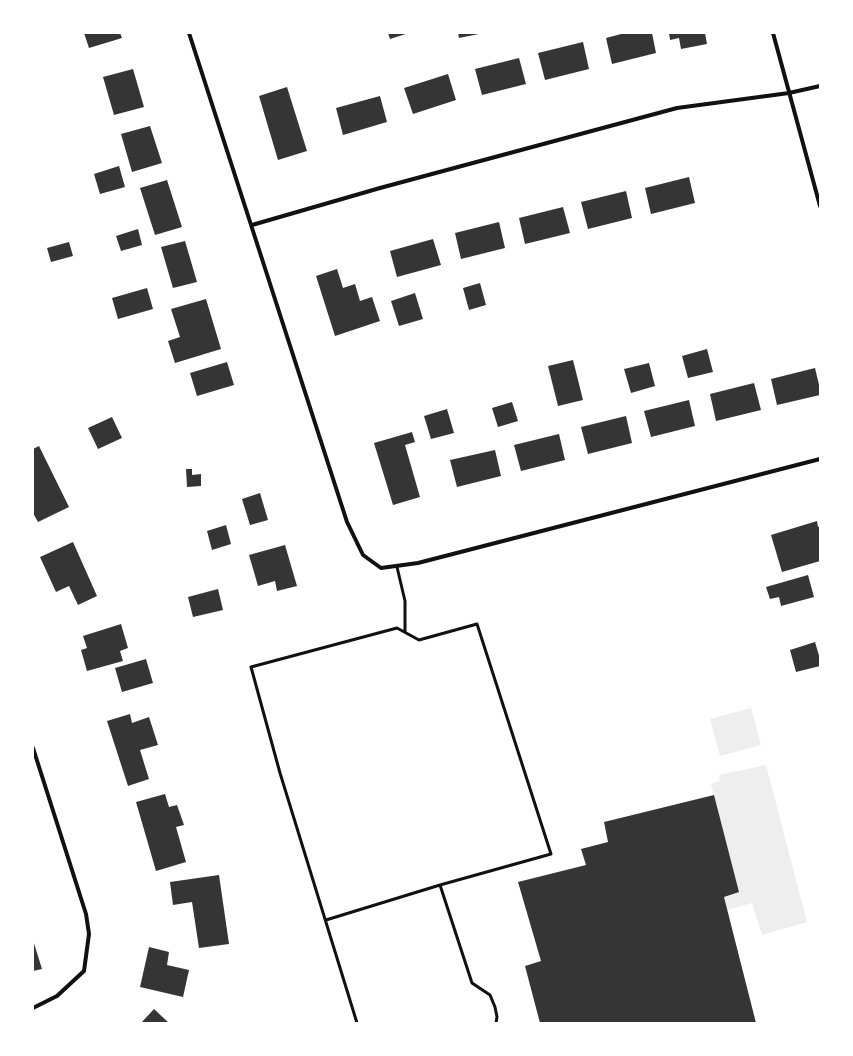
<!DOCTYPE html>
<html>
<head>
<meta charset="utf-8">
<style>
  body { margin:0 }
  #map { position:relative; width:853px; height:1056px; overflow:hidden; background:#fff; font-family:"DejaVu Sans",sans-serif }
  canvas { display:block }
  .frame { position:absolute; inset:0; border:34px solid #fff; pointer-events:none }
</style>
</head>
<body>
<div id="map">
<canvas width="853" height="1056"></canvas>
<div class="frame"></div>
</div>
<script>
const ctx = document.querySelector('canvas').getContext('2d');
ctx.lineJoin = 'round';
function fillPath(path, color) { ctx.fillStyle = color; ctx.fill(path, 'evenodd'); }
const shape = rows => new Path2D(rows.map(r => 'M' + r).join(''));
function strokePath(path, color, width, dash) { ctx.strokeStyle = color; ctx.lineWidth = width; ctx.lineCap = dash ? 'butt' : 'round'; ctx.setLineDash(dash || []); ctx.stroke(path); }
fillPath(shape([
  [751,708,761,745,720,756,710,719],
  [766,765,807,922,762,935,752,903,727,910,724,897,739,892,711,784,720,781,719,775]
]), '#eee');
fillPath(shape([
  [84,33,120,33,122,38,89,48],
  [388,33,409,33,390,39],
  [458,33,479,33,479,34,459,38],
  [625,33,652,33,656,53,612,64,606,38],
  [669,33,705,33,707,44,681,49,679,38,670,40],
  [583,42,589,69,545,80,538,53],
  [519,58,526,84,482,95,475,69],
  [133,69,144,107,114,115,103,77],
  [448,74,456,100,413,114,404,88],
  [287,87,307,151,278,160,259,96],
  [380,96,387,122,343,135,336,108],
  [150,126,162,163,132,172,121,134],
  [119,166,125,187,100,194,94,174],
  [689,177,695,203,651,214,645,188],
  [167,180,182,227,155,235,140,188],
  [626,191,632,218,588,229,581,202],
  [563,207,570,233,525,244,519,218],
  [499,222,505,248,461,259,455,233],
  [138,229,142,245,121,251,116,236],
  [433,239,441,265,397,277,390,251],
  [185,241,197,282,173,288,161,247],
  [69,242,73,256,51,262,47,248],
  [337,269,343,288,355,284,360,301,372,297,380,321,335,336,316,276],
  [480,283,486,305,469,310,463,288],
  [147,288,153,309,118,319,112,298],
  [415,293,423,319,399,326,391,301],
  [206,299,221,349,175,363,168,341,180,337,171,309],
  [707,349,713,372,688,378,682,356],
  [573,360,583,400,558,406,548,366],
  [227,362,234,385,197,396,190,373],
  [649,363,655,386,631,393,624,369],
  [815,368,820,389,820,395,777,405,771,379],
  [754,383,761,410,716,421,710,394],
  [689,400,695,426,651,437,644,411],
  [512,402,518,421,498,427,492,408],
  [447,409,454,433,431,439,424,416],
  [626,416,632,443,588,454,581,427],
  [112,417,122,438,98,449,88,428],
  [412,432,415,442,405,445,420,497,393,505,374,443],
  [559,434,565,460,521,471,514,445],
  [39,446,69,507,38,522,33,513,33,449],
  [495,450,501,476,457,487,450,460],
  [186,469,192,469,192,475,201,474,201,486,187,487],
  [260,493,268,520,250,525,242,499],
  [817,521,818,527,820,526,820,561,782,572,771,535],
  [226,525,231,544,212,550,207,531],
  [73,542,97,596,78,605,69,586,56,592,40,557],
  [285,545,297,586,277,591,275,581,258,586,249,555],
  [808,575,814,597,781,606,779,597,770,599,766,587],
  [218,589,223,610,193,617,188,597],
  [121,624,128,648,120,651,123,661,87,671,81,650,87,648,83,636],
  [815,642,820,659,820,666,796,672,790,650],
  [146,659,153,683,122,692,115,668],
  [130,714,132,723,149,717,158,745,140,750,149,779,128,786,107,721],
  [165,794,169,807,177,805,184,825,176,827,186,862,156,871,136,802],
  [714,795,739,892,724,897,756,1023,540,1023,525,966,541,961,518,882,586,865,581,849,608,842,604,822],
  [219,875,229,944,199,948,192,902,173,905,170,882],
  [33,940,42,969,33,971],
  [149,947,169,952,167,965,189,970,183,997,140,987],
  [154,1009,169,1023,141,1023]
]), '#353535');
strokePath(shape([
  [397,567,405,601,405,632],
  [440,885,472,983,490,995,495,1007,497,1017,496,1023],
  [326,920,440,885,551,854,477,624,419,640,397,628,251,667,280,773,357,1023]
]), '#111', 3);
strokePath(shape([
  [189,33,347,522,363,555,381,568,418,563,820,459],
  [773,33,820,206],
  [252,225,380,188,677,108,789,93,820,86],
  [33,748,86,914,89,934,84,971,57,996,33,1008]
]), '#111', 4);
</script>
</body>
</html>
